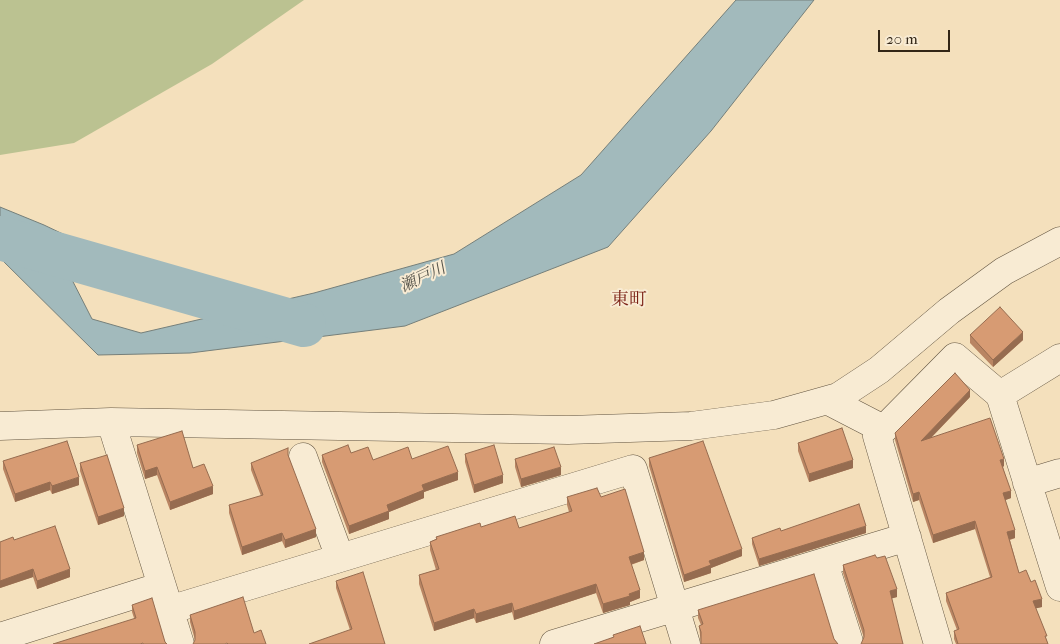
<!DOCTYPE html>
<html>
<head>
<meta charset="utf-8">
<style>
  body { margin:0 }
  #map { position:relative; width:1060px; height:644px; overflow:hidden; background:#f4e0bc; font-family:"IM FELL French Canon",serif }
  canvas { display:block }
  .scale { position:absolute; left:878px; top:30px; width:72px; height:22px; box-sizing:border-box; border:2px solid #322617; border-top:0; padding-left:6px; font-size:15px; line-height:18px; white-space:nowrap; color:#322617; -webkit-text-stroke:4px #f8ebd3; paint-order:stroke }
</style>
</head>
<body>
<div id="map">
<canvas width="1060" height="644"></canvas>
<div class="scale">20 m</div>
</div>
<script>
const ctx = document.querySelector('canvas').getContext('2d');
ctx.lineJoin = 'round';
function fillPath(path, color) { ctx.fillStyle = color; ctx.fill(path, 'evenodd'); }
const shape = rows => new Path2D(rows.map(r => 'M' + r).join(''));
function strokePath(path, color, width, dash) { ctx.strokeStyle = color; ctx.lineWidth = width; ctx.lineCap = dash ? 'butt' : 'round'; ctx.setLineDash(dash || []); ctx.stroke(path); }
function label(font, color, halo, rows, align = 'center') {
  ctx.font = font + ' "IM FELL French Canon","Noto Serif JP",serif'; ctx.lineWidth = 4; ctx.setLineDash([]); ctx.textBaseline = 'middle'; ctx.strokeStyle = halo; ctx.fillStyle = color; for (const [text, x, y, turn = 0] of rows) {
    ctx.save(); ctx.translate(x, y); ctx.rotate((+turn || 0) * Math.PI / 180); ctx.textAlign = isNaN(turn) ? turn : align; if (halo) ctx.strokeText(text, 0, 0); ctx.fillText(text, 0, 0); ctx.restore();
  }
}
fillPath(shape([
  [0,0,304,0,212,64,74,143,0,155]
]), '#bbc291');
const water = shape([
  [736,0,814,0,711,131,608,247,405,326,190,353,98,355,0,258,0,207,44,225,147,274,66,268,92,319,141,333,314,293,454,254,581,175,736,0]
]);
fillPath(water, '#a2babc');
strokePath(water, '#757f7a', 1);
strokePath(shape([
  [0,238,304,325]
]), '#a2babc', 44);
const minor = shape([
  [1000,395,1060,358],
  [827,400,883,429],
  [111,422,180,644],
  [0,426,111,422,568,430,691,426,774,415,838,397,879,370,949,311,1004,271,1060,241],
  [303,457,340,558],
  [1027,483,1060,473],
  [824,563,849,642],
  [169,610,633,469,686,644],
  [0,637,162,586],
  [554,644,907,537],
  [938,644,877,436,955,357,1000,395,1060,587]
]);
strokePath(minor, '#625440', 29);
strokePath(minor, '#f8ebd3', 28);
fillPath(shape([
  [970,335,1023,340,993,367,970,343],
  [970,397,932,437,1004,466,1003,467,1011,498,1005,500,1015,538,1010,540,1019,573,1031,582,1042,607,1036,608,1048,644,956,644,954,639,954,631,957,630,946,601,946,593,990,577,975,529,933,543,919,500,913,502,895,440,895,433],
  [798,443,853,468,809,482,798,451],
  [137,445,193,468,213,494,170,510,157,475,145,479,137,453],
  [465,454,503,483,474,493,465,462],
  [288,455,316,537,285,548,282,541,242,555,229,513,229,505,261,496,251,470,251,463],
  [322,455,373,460,412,459,458,480,424,492,424,498,389,512,389,519,349,534,322,462],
  [649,458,742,556,711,568,711,573,684,582,649,466],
  [515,459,561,475,521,487,515,467],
  [3,461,79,485,52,494,50,490,15,502,3,469],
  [80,463,124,516,98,525,80,471],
  [567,497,601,497,644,560,631,565,640,598,630,602,630,605,603,613,596,593,514,620,512,612,476,623,474,618,434,631,419,584,419,575,436,570,430,550,430,542,436,539,436,537,481,527,519,528,569,512,567,505],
  [781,531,866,533,759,566,752,544,752,538],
  [14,540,70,577,37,589,33,577,0,588,0,542],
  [877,558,897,597,892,598,864,638,843,573,843,565],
  [336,581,385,644,350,630,336,588],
  [132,605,165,642,134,618,132,612],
  [698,610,834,639,838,644,701,644,699,626,701,625,698,618],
  [190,615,254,633,195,640,190,622]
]), '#b98563');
fillPath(shape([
  [1023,332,1023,340,993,367,993,360],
  [970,390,970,397,921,448,921,441],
  [1004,459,1004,466,1000,468,1000,460],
  [853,460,853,468,809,482,809,474],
  [157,467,157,475,145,479,145,471],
  [561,467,561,475,521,487,521,479],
  [458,472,458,480,424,492,424,498,389,512,389,519,349,534,349,526,422,485],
  [503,475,503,483,474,493,474,485],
  [79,477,79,485,52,494,52,486],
  [50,482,50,490,15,502,15,494],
  [213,486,213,494,170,510,170,502],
  [1011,491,1011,498,1003,501,1003,493],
  [919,492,919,500,913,502,913,494],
  [124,508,124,516,98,525,98,517],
  [975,521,975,529,933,543,933,535],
  [866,526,866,533,759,566,759,559],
  [316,529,316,537,285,548,285,540],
  [1015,530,1015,538,1007,540,1007,532],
  [282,533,282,541,242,555,242,547],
  [742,549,742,556,711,568,711,573,684,582,684,575,709,561],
  [644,552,644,560,629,565,629,557],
  [33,569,33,577,0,588,0,581],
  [70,569,70,577,37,589,37,581],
  [596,584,596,593,514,620,514,611],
  [897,589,897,597,890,599,890,591],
  [640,590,640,598,630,602,630,605,603,613,603,604],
  [1042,599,1042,607,1033,609,1033,601],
  [512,603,512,612,476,623,476,614],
  [474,609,474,618,434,631,434,623]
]), '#966c50');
const building = shape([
  [1000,307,1023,332,993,360,970,335,1000,307],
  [955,373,970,390,921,441,990,418,1004,459,1000,460,1011,491,1003,493,1015,530,1007,532,1019,573,1026,570,1031,582,1035,580,1042,599,1033,601,1047,636,1045,636,1048,644,958,644,954,631,959,629,946,593,992,577,975,521,933,535,919,492,913,494,895,433,955,373],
  [842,428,853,460,809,474,798,443,842,428],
  [182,431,193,468,204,464,213,486,170,502,157,467,145,471,137,445,182,431],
  [67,441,79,477,52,486,50,482,15,494,3,461,67,441],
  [703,441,742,549,709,561,711,565,684,575,649,458,703,441],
  [348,445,351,453,368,447,373,460,408,447,412,459,448,446,458,472,422,485,424,490,387,505,389,511,349,526,322,455,348,445],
  [494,445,503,475,474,485,465,454,494,445],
  [554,447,561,467,521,479,515,459,554,447],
  [288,448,288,455,316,529,285,540,282,533,242,547,229,505,263,495,251,463,288,448],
  [107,455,124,508,98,517,80,463,107,455],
  [597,488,601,497,625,489,644,552,629,557,640,590,629,594,630,596,603,604,596,584,514,611,512,603,476,614,474,609,434,623,419,575,439,569,430,542,437,539,436,537,480,523,481,527,515,516,519,528,572,511,567,497,597,488],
  [859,504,866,526,759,559,752,538,780,528,781,531,859,504],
  [55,526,70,569,37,581,33,569,0,581,0,542,13,537,14,540,55,526],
  [875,555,877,558,885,556,897,589,890,591,903,644,861,644,864,637,864,630,843,565,875,555],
  [363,572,385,644,309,644,352,629,336,581,363,572],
  [814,574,834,639,838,644,701,644,701,632,699,626,703,624,698,610,814,574],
  [243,597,254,633,261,630,266,644,228,644,227,643,225,644,193,644,195,640,195,632,190,615,243,597],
  [152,598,165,642,167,644,143,644,143,643,140,644,53,644,136,618,132,605,152,598],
  [640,626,646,644,594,644,614,637,613,635,640,626]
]);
fillPath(building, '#d79b73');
strokePath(building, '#966c50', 1);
label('italic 16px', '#545249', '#f8ebd3', [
  ["瀬戸川",423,278,-25]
]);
label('18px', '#7a1f14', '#f8ebd3', [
  ["東町",629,301]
]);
</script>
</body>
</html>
